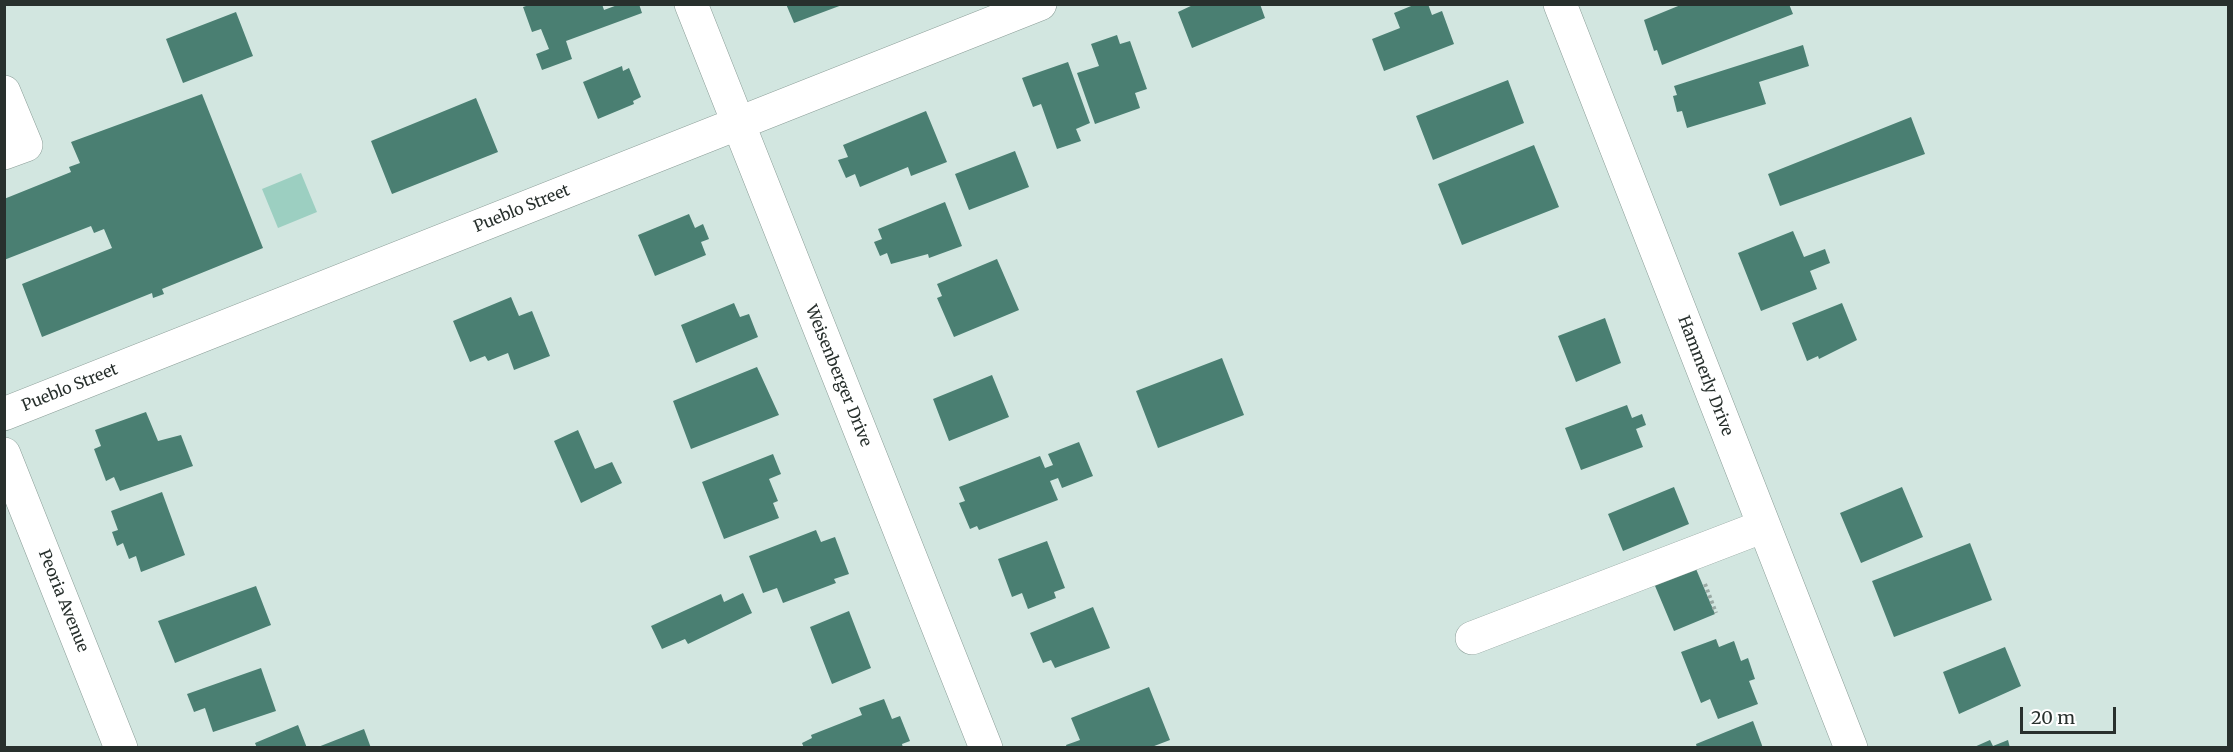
<!DOCTYPE html>
<html>
<head>
<meta charset="utf-8">
<style>
  body { margin:0 }
  #map { position:relative; width:2233px; height:752px; overflow:hidden; background:#d2e6e0; font-family:Merriweather,serif }
  canvas { display:block }
  .frame { position:absolute; inset:0; border:6px solid #28302d; pointer-events:none }
  .scale { position:absolute; left:2020px; top:707px; width:96px; height:27px; box-sizing:border-box; border:3px solid #28302d; border-top:0; padding-left:8px; font-size:18px; line-height:21px; white-space:nowrap; color:#28302d; -webkit-text-stroke:4px #fff; paint-order:stroke }
</style>
</head>
<body>
<div id="map">
<canvas width="2233" height="752"></canvas>
<div class="frame"></div>
<div class="scale">20 m</div>
</div>
<script>
const ctx = document.querySelector('canvas').getContext('2d');
ctx.lineJoin = 'round';
function fillPath(path, color) { ctx.fillStyle = color; ctx.fill(path, 'evenodd'); }
const shape = rows => new Path2D(rows.map(r => 'M' + r).join(''));
function strokePath(path, color, width, dash) { ctx.strokeStyle = color; ctx.lineWidth = width; ctx.lineCap = dash ? 'butt' : 'round'; ctx.setLineDash(dash || []); ctx.stroke(path); }
function label(font, color, halo, rows, align = 'center') {
  ctx.font = font + ' Merriweather,serif'; ctx.lineWidth = 6; ctx.setLineDash([]); ctx.textBaseline = 'middle'; ctx.strokeStyle = halo; ctx.fillStyle = color; for (const [text, x, y, turn = 0] of rows) {
    ctx.save(); ctx.translate(x, y); ctx.rotate((+turn || 0) * Math.PI / 180); ctx.textAlign = isNaN(turn) ? turn : align; if (halo) ctx.strokeText(text, 0, 0); ctx.fillText(text, 0, 0); ctx.restore();
  }
}
fillPath(shape([
  [301,173,317,212,278,228,262,189]
]), '#9ccfc1');
fillPath(shape([
  [532,4,602,4,604,10,620,4,639,4,642,13,566,41,572,59,542,70,536,54,549,49,541,29,532,32,523,7],
  [786,4,842,4,842,5,794,23],
  [1195,4,1260,4,1265,18,1192,48,1178,12],
  [1416,4,1428,4,1432,15,1442,11,1454,44,1384,71,1372,39,1400,28,1394,13],
  [1683,4,1789,4,1793,14,1662,65,1657,50,1654,51,1644,20],
  [236,12,253,56,183,83,166,39],
  [1117,35,1120,44,1130,41,1147,89,1135,93,1140,108,1095,124,1077,73,1099,66,1091,44],
  [1803,45,1809,66,1759,82,1766,104,1687,128,1682,111,1677,112,1673,96,1677,95,1674,86],
  [1068,62,1090,123,1076,129,1081,141,1057,149,1041,104,1033,107,1022,78],
  [622,66,623,71,629,68,641,97,633,101,634,104,598,119,583,82],
  [1508,80,1524,123,1433,160,1416,116],
  [202,94,263,248,162,289,164,294,153,298,152,293,42,337,22,284,112,248,104,229,94,233,91,226,4,260,4,199,71,172,69,167,80,163,71,142],
  [476,98,498,152,392,194,371,141],
  [926,111,947,162,911,176,908,167,860,187,855,174,846,178,838,160,848,157,843,145],
  [1911,117,1925,154,1780,206,1768,174],
  [1534,145,1559,207,1462,245,1438,184],
  [1015,151,1029,187,969,210,955,174],
  [945,202,962,246,929,258,928,254,891,264,887,253,880,256,874,242,882,239,878,229],
  [689,214,695,228,703,224,709,239,701,242,706,255,655,276,638,235],
  [1793,231,1804,257,1825,249,1830,263,1810,271,1817,289,1761,311,1738,253],
  [997,259,1019,310,954,337,937,298,942,296,937,284],
  [511,297,519,316,532,311,550,356,514,370,508,353,488,361,485,356,470,362,453,321],
  [734,303,740,317,749,314,758,337,696,363,681,325],
  [1842,303,1857,340,1819,359,1818,356,1807,361,1792,323],
  [1605,318,1621,363,1576,382,1558,336],
  [1222,358,1244,415,1158,448,1136,391],
  [757,367,779,415,691,449,673,401],
  [992,375,1009,417,949,441,933,399],
  [1627,405,1632,418,1642,414,1646,425,1636,429,1643,447,1581,470,1565,428],
  [146,412,158,441,181,435,193,466,120,491,114,477,106,481,94,449,101,446,95,430],
  [578,430,595,469,612,462,622,483,581,503,554,441],
  [1079,442,1093,476,1062,488,1058,478,1050,481,1058,500,979,530,977,526,970,529,959,503,965,501,959,487,1040,456,1045,468,1053,465,1048,454],
  [773,454,781,474,769,479,778,501,773,503,779,518,724,539,702,482],
  [1674,487,1689,524,1623,551,1608,514],
  [1902,487,1923,537,1861,563,1840,513],
  [162,492,185,555,141,572,136,556,129,559,123,543,117,546,112,532,118,530,111,511],
  [816,530,821,542,835,537,849,574,834,579,836,583,783,603,777,588,763,593,749,556],
  [1047,541,1065,588,1054,592,1056,598,1028,609,1022,593,1012,597,998,559],
  [1970,543,1992,600,1894,637,1872,581],
  [1691,557,1715,614,1674,631,1650,574],
  [256,586,271,625,175,663,158,621],
  [743,593,752,613,688,644,685,639,662,649,651,626,721,594,724,602],
  [1093,607,1110,648,1055,668,1051,660,1043,663,1030,633],
  [849,611,871,668,832,684,810,627],
  [1716,639,1719,647,1734,641,1741,661,1748,658,1755,679,1749,681,1758,704,1718,719,1710,699,1701,703,1681,652],
  [2005,647,2021,686,1959,714,1943,672],
  [261,668,276,711,213,732,205,708,194,712,187,694],
  [1149,687,1170,740,1149,748,1067,748,1066,745,1080,740,1071,718],
  [884,699,892,719,900,716,910,741,902,744,903,748,804,748,802,743,812,738,811,735,862,715,859,708],
  [1753,721,1763,748,1697,748,1696,744],
  [298,725,307,748,257,748,255,743],
  [364,729,371,748,318,748,318,747],
  [1990,740,1993,746,2008,740,2010,748,1972,748]
]), '#4a7f72');
const minor = shape([
  [691,4,986,748],
  [1560,4,1851,748],
  [4,92,26,145,4,153],
  [4,414,1040,4],
  [4,454,121,748],
  [1472,638,1764,526]
]);
strokePath(minor, '#8a9d97', 34);
strokePath(shape([
  [1705,584,1716,613]
]), '#99a9a4', 4, [3, 3]);
strokePath(minor, '#fff', 33);
label('16px', '#28302d', '#fff', [
  ["Pueblo Street",522,209,-22],
  ["Weisenberger Drive",838,376,68],
  ["Hammerly Drive",1705,376,69],
  ["Pueblo Street",70,388,-22],
  ["Peoria Avenue",63,601,68]
]);
</script>
</body>
</html>
